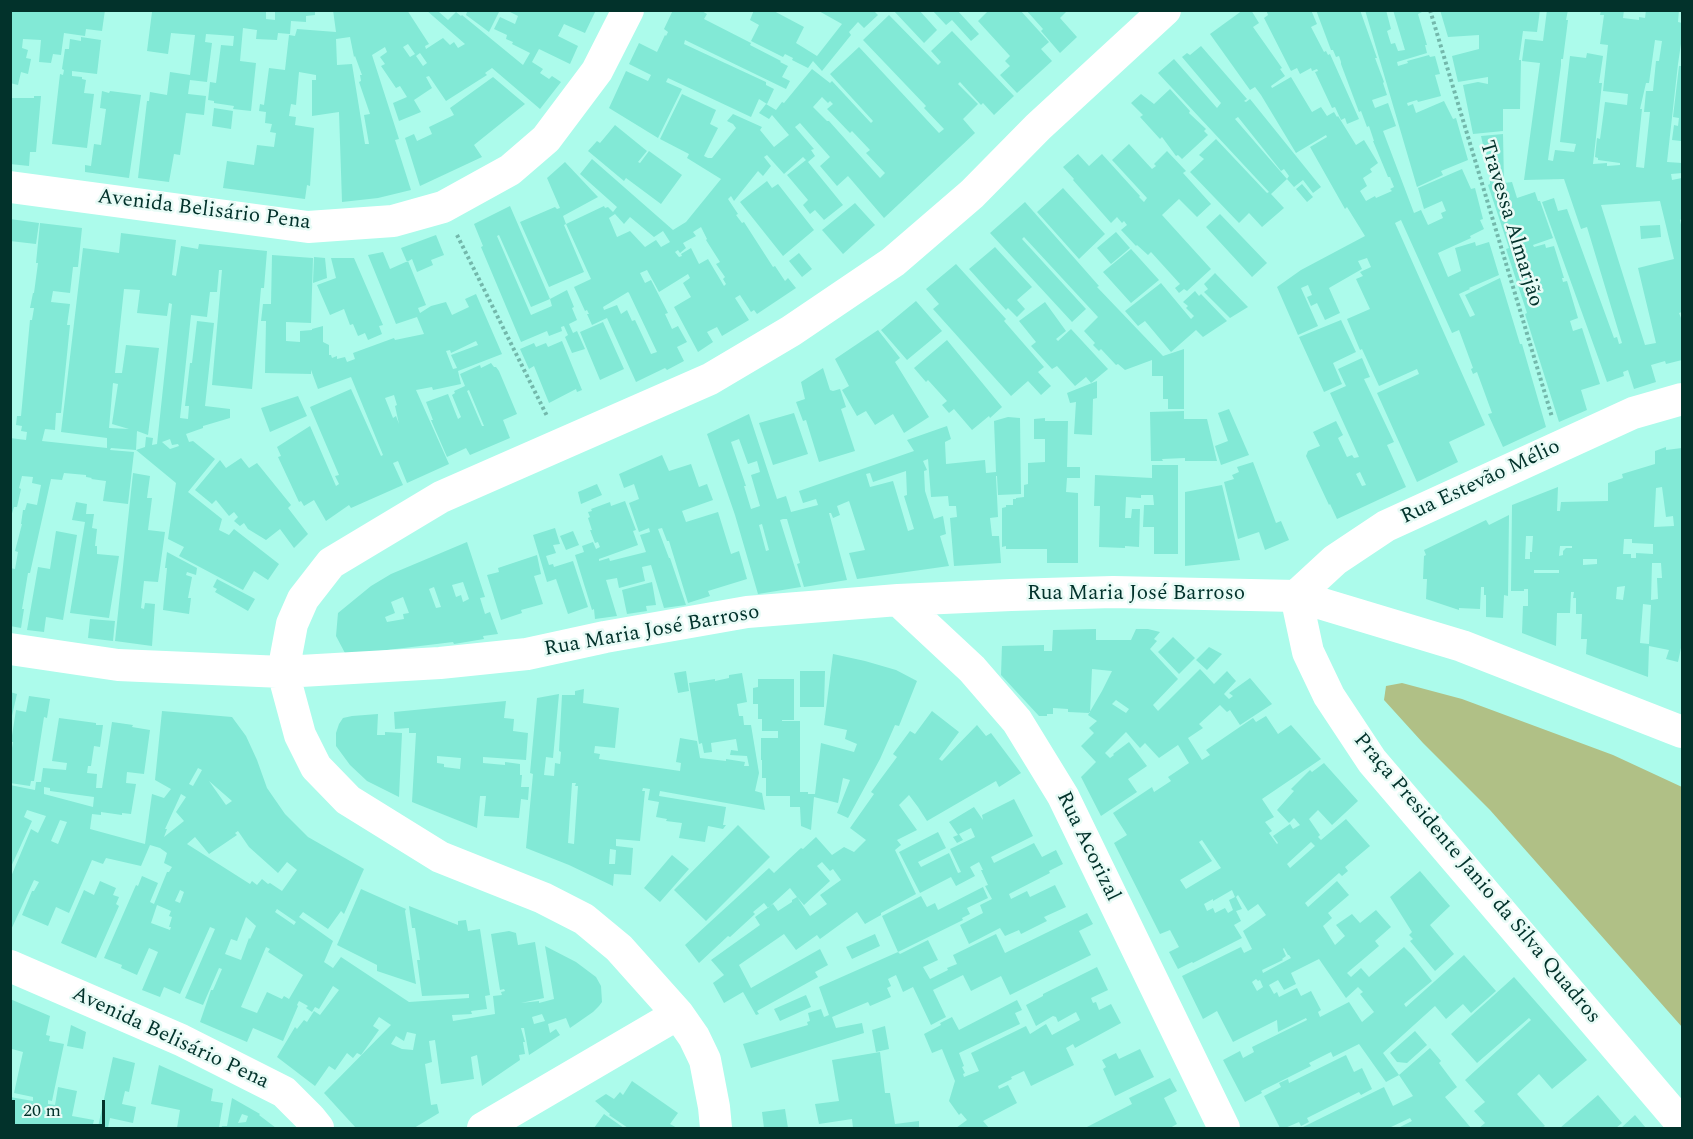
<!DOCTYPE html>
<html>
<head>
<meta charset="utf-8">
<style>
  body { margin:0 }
  #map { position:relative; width:1693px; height:1139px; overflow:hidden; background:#acfbeb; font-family:Spectral,serif }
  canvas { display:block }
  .frame { position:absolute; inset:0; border:12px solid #02322b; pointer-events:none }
  .scale { position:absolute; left:12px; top:1100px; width:93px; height:27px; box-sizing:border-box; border:3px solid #02322b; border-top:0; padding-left:8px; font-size:18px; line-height:21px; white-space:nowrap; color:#02322b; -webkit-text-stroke:4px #e8fbf6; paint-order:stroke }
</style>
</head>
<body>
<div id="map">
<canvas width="1693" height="1139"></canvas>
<div class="frame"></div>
<div class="scale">20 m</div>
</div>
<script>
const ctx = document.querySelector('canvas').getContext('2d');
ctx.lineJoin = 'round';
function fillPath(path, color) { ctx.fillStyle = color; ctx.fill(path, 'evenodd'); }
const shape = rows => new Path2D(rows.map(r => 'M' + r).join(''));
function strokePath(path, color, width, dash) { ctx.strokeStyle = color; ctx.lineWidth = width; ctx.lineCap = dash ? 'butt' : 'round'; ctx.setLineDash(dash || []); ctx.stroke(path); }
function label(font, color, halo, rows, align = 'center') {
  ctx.font = font + ' Spectral,serif'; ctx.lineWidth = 5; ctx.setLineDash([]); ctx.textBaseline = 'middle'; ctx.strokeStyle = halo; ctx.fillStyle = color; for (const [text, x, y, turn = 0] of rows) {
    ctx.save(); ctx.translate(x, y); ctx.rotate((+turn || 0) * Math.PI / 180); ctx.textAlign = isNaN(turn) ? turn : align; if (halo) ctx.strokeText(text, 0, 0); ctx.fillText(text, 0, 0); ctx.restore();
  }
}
fillPath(shape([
  [1402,683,1462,699,1613,755,1682,787,1682,1027,1490,810,1423,743,1384,700,1386,686]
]), '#b0c086');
fillPath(shape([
  [10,10,105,10,102,31,86,29,85,36,64,33,61,55,53,54,51,63,39,62,41,40,23,39,22,48,28,50,26,58,31,59,28,74,21,72,18,85,10,83],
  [154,10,266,10,266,19,275,20,275,10,315,10,315,15,306,16,306,22,291,21,290,34,278,33,277,40,256,39,257,30,243,28,240,61,256,63,251,111,233,109,234,106,214,103,214,101,208,100,210,82,216,83,221,45,233,46,234,36,206,34,205,42,212,43,207,82,190,80,188,94,206,96,204,115,186,113,180,155,174,154,169,182,138,178,147,101,149,101,150,92,167,95,170,72,190,75,195,35,171,33,168,54,147,51,152,12],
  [333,10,407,10,429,44,425,46,426,49,443,38,450,45,454,42,458,48,465,44,426,10,440,10,439,12,448,20,456,12,461,16,462,15,523,65,530,53,512,44,513,42,506,39,507,35,494,29,500,17,515,24,518,16,506,10,596,10,585,33,564,24,558,36,578,46,570,64,539,49,532,62,543,69,540,73,549,79,552,76,561,82,540,109,492,68,485,73,487,75,446,101,429,76,426,77,432,88,414,100,421,112,399,121,393,103,407,97,400,86,396,88,381,66,385,64,380,57,387,52,385,47,372,55,399,139,395,140,411,190,378,198,342,202,339,112,312,116,312,80,316,80,316,75,299,72,296,105,291,104,289,116,296,117,295,125,314,128,310,186,307,185,305,199,223,188,227,161,254,165,257,145,274,147,276,133,270,132,272,124,265,123,266,112,259,111,260,104,264,105,269,68,285,70,289,35,295,36,297,29,336,32],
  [350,37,354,57,355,56,362,75,360,75,361,81,359,82,370,114,364,115,369,144,365,144,352,64,337,65,336,39],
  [408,44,415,54,410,57,403,47],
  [420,53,427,63,423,66,416,56],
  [463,10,500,10,489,32,466,15,467,12],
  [673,10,685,10,689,12,690,10,700,10,707,14,704,19,751,43,750,45,781,61,780,62,788,66,782,77,790,81,786,89,685,40,684,44,766,82,766,85,774,89,767,104,759,99,751,117,668,78,666,82,682,89,658,138,609,108,626,71,648,81,651,75,629,64,639,43,657,52,665,35,666,36,668,32,664,29],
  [754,10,772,10,804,27,796,43,817,56,842,24,817,10,873,10,878,15,864,28,858,22,849,32,851,35,822,71,813,61,808,68,792,60,793,58,785,54,783,57,751,41,759,25,750,20],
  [893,10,919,10,937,30,924,43],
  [932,10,957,10,979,34,971,41,952,20,946,25],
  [989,10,1020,10,1049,42,1041,49,1052,61,1017,93,1000,75,1010,66,1005,61,1010,56,978,21],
  [1026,10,1068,10,1060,18,1077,37,1060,53,1041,31,1043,29],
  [1243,10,1251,10,1259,23,1253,27,1282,68,1280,69,1285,76,1271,86,1272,88,1291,77,1312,112,1321,107,1327,116,1334,112,1337,117,1338,116,1356,145,1364,140,1378,163,1370,169,1372,172,1363,178,1367,186,1360,191,1366,201,1375,196,1376,198,1392,191,1390,189,1394,187,1390,177,1388,177,1373,141,1374,141,1369,126,1367,127,1361,111,1359,112,1341,64,1341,62,1339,56,1336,57,1333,50,1331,50,1316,10,1360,10,1377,58,1375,58,1384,82,1383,83,1387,95,1372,100,1375,108,1388,103,1396,126,1383,131,1414,213,1421,210,1428,225,1443,218,1441,213,1446,211,1442,201,1424,209,1418,188,1462,169,1471,189,1475,188,1483,219,1480,220,1484,229,1470,236,1471,238,1438,253,1448,277,1461,271,1455,248,1475,242,1476,246,1489,242,1499,275,1469,288,1470,289,1459,294,1470,317,1475,315,1465,295,1500,278,1520,344,1522,344,1546,427,1503,447,1488,414,1492,413,1477,372,1473,374,1471,369,1473,368,1459,330,1452,333,1401,220,1395,223,1485,425,1449,442,1458,462,1417,482,1377,393,1419,374,1417,369,1379,386,1362,349,1360,350,1347,319,1370,309,1356,279,1363,276,1360,272,1371,267,1367,258,1358,261,1362,269,1329,288,1340,313,1325,320,1317,303,1311,306,1307,297,1312,295,1308,285,1301,288,1318,326,1298,335,1277,287,1301,270,1365,236,1347,207,1345,209,1310,147,1327,137,1326,135,1296,153,1261,95,1255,87,1250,90,1210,34],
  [1266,10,1311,10,1317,24,1311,27,1324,52,1326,51,1328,55,1330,54,1359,119,1347,124,1345,118,1341,120,1335,107,1332,108,1315,72,1318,71,1317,69,1312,71,1311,68,1300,74,1297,68,1291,71,1264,18,1268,15],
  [1365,10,1386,10,1391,29,1387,31,1391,44,1395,43,1398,51,1405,50,1393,10,1422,10,1422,12,1418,14,1427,45,1425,45,1427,53,1397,62,1398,66,1408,63,1407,61,1429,55,1430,57,1435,56,1440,74,1435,75,1441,96,1418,102,1417,100,1407,103,1408,106,1413,104,1416,113,1444,101,1453,119,1456,118,1468,160,1441,171,1443,175,1417,187],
  [1440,10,1540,10,1537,32,1523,31,1519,60,1521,60,1520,109,1503,109,1503,131,1473,134,1463,85,1478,82,1488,84,1488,77,1458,82,1452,56,1479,49,1479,35,1448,37],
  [1547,10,1568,10,1566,20,1568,20,1563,59,1561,59,1561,65,1548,160,1553,161,1555,150,1574,152,1576,144,1560,142,1570,56,1586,58,1587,53,1603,56,1599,83,1602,83,1593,164,1607,163,1607,166,1620,165,1620,163,1598,160,1598,158,1595,157,1597,138,1600,139,1605,102,1627,105,1628,94,1603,91,1608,45,1600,44,1604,15,1600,15,1601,10,1624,10,1623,18,1639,20,1639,17,1645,18,1646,10,1679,10,1678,22,1682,23,1682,37,1678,64,1667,162,1682,163,1682,173,1671,174,1672,180,1682,178,1682,219,1680,220,1682,229,1682,312,1679,313,1681,318,1682,317,1682,360,1666,364,1665,361,1651,365,1656,382,1634,389,1628,370,1623,372,1624,376,1607,382,1542,202,1554,198,1558,211,1567,209,1614,338,1617,337,1619,344,1622,343,1587,227,1581,229,1564,179,1524,180,1540,63,1522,61,1525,39,1543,41],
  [1655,40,1662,41,1659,61,1656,61,1653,91,1646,91,1644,112,1650,112,1644,168,1636,167,1642,109,1640,109,1646,83,1649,83],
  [1660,201,1674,259,1638,268,1656,343,1645,345,1601,205],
  [889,15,938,65,941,62,931,51,952,31,1014,96,994,115,983,103,981,105,960,82,958,84,978,104,963,119,975,133,884,218,848,176,837,186,820,166,830,157,800,123,795,127,814,149,811,150,815,156,808,162,843,205,824,220,815,210,810,214,803,205,808,200,787,175,806,160,803,157,784,174,767,155,764,157,771,166,763,176,758,171,734,201,731,196,728,199,738,214,736,215,742,223,744,222,773,267,775,266,785,281,788,278,796,288,757,314,754,310,751,312,740,295,735,298,749,320,722,336,717,327,707,332,713,342,698,352,674,307,691,297,683,283,690,278,688,274,659,292,647,270,640,273,645,283,651,280,668,313,665,314,672,329,678,326,687,342,677,347,684,361,667,370,665,368,636,382,607,318,592,325,587,314,589,314,587,310,585,311,574,287,591,279,566,224,604,206,605,208,608,207,613,212,617,207,580,174,592,159,673,230,686,222,721,179,687,158,689,154,660,139,682,94,716,110,710,124,718,128,704,156,708,158,712,158,736,128,733,124,727,121,733,114,762,127,760,130,774,147,789,135,772,115,769,119,759,113,766,104,776,110,782,102,784,103,812,69,830,83,832,81,871,123,873,121,830,74,859,47,939,133,944,129,924,108,926,106,863,40],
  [822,97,828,103,830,101,833,104,827,109,850,133,852,131,870,150,866,153,885,173,880,178,829,121,827,121,813,107],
  [615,214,624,224,630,217,654,237,663,231,670,242,661,247,656,240,645,247,630,231,617,237,609,218],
  [701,227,707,239,706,240,720,262,716,264,725,277,723,279,726,284,724,286,708,259,699,264,691,248,681,254,682,256,679,257,675,252,678,250,680,253,686,248,683,243,696,236,693,232],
  [628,292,629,293,657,352,651,354,635,320,632,321,627,310,621,314,617,305,604,310,603,307],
  [81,37,101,40,97,74,72,71,72,76,82,77,82,79,86,80,84,93,94,94,87,148,52,144,60,74,63,75,64,70,62,69,65,49,69,49,70,39,81,41],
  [1201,46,1247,99,1244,101,1246,102,1250,99,1321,187,1313,193,1303,180,1294,187,1287,179,1271,194,1284,208,1262,227,1249,213,1239,223,1190,172,1204,159,1199,155,1216,139,1267,193,1269,192,1158,73,1174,59,1217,108,1221,103,1182,57,1187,53,1190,55],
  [1238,117,1281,171,1284,169,1289,176,1287,179,1235,119],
  [1679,66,1682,66,1681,141,1672,140,1674,125,1678,126,1679,118,1673,117],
  [493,77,525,104,474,145,482,157,420,186,405,138,414,134,417,141,432,134,429,127,454,115,450,108],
  [1170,89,1190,111,1189,113,1206,129,1204,131,1208,135,1182,159,1178,155,1176,156,1162,137,1160,139,1140,117,1143,115,1131,103,1141,94,1154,104],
  [102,91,109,93,110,91,141,95,129,178,85,172,85,165,91,166,94,144,101,145,106,109,100,108],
  [34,96,41,96,36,152,30,152,29,166,10,164,10,98,34,98],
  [214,108,233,111,231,129,212,126],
  [615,125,647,151,638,162,640,163,649,151,682,175,661,204,626,178,624,181,588,151,597,141,600,143],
  [1503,134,1504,183,1512,182,1517,198,1535,192,1538,201,1540,201,1553,238,1533,245,1534,247,1545,244,1546,248,1554,246,1564,278,1562,278,1563,282,1567,281,1578,318,1570,321,1573,331,1582,328,1600,384,1581,390,1587,410,1559,422,1525,314,1527,313,1506,249,1509,248,1488,185,1490,184,1490,176,1481,136],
  [1129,144,1152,169,1156,166,1154,164,1167,151,1186,171,1183,173,1211,204,1197,217,1179,199,1162,215,1211,269,1187,291,1184,289,1179,293,1175,288,1180,284,1151,252,1148,255,1137,245,1136,246,1121,230,1127,225,1124,221,1122,223,1117,217,1111,223,1073,180,1074,179,1063,167,1078,154,1089,166,1102,154,1140,196,1139,197,1144,202,1147,198,1112,160],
  [565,162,598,197,563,216,566,224,564,225,584,272,549,287,520,222,555,207,557,209,560,208,547,178],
  [767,181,772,188,778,184,814,230,783,256,740,202],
  [1302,184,1313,197,1307,202,1296,189],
  [1063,188,1105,234,1079,259,1037,212],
  [1025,202,1099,286,1097,287,1163,356,1184,349,1184,409,1168,409,1168,399,1163,399,1163,376,1152,376,1152,360,1125,370,1118,364,1116,365,1101,349,1099,351,1093,345,1095,343,1084,331,1098,317,1024,237,1022,239,1086,309,1072,322,990,233],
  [855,203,875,225,843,254,822,230],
  [510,206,550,299,567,290,574,307,572,308,577,320,569,324,573,333,577,331,585,349,572,353,565,337,568,335,564,326,561,327,562,331,549,336,547,331,521,342,481,247,483,246,474,224],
  [499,235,531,307,550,299,552,306,531,315,497,236],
  [1220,214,1267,263,1252,277,1206,227],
  [10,219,39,223,36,244,10,241],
  [40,223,82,228,78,267,73,267,70,293,53,291,51,302,70,304,67,325,70,325,61,413,56,413,55,430,45,429,42,441,107,448,107,438,61,432,83,248,119,253,121,233,176,240,172,275,176,276,181,246,198,249,199,244,267,251,264,288,261,288,252,389,212,385,222,270,219,270,217,292,210,292,207,317,191,315,180,418,188,419,189,406,185,406,190,363,192,363,197,321,214,323,205,406,230,409,230,418,203,426,203,428,186,434,189,442,193,441,215,459,188,492,222,519,219,530,229,535,234,529,279,564,268,580,254,571,243,590,179,556,184,547,168,539,176,483,136,450,111,448,110,450,134,452,128,504,103,501,106,481,91,479,92,478,86,477,86,475,64,473,62,480,51,479,30,573,28,573,22,609,24,609,21,628,10,626,10,568,15,569,18,552,15,551,22,524,21,524,23,510,25,510,27,503,37,505,41,485,32,483,33,477,22,476,19,488,21,489,17,507,14,507,10,520,10,438,26,440,27,432,21,431,22,426,16,425,17,416,21,416,30,320,32,320,34,308,30,308,33,293,34,293,38,263,36,263],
  [124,289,140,290,137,313,167,316,169,303,172,304,157,444,152,445,153,438,146,437,145,447,136,450,137,431,148,435,159,348,126,345,122,373,115,373],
  [113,383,118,384,112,424,129,429,109,428],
  [170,439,172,445,178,444,179,446,170,449,162,442],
  [1660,225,1661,237,1641,239,1640,226],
  [1116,232,1130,248,1111,264,1097,248],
  [436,235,444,255,431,260,433,265,417,272,412,259,407,262,401,248],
  [995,247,1032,287,1017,300,1025,309,1017,317,1008,308,1006,310,969,269],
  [1131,249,1159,280,1131,303,1103,272],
  [383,252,390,269,408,261,426,305,418,308,420,313,431,306,446,302,452,315,469,307,465,299,476,294,502,354,458,371,461,384,433,390,432,387,416,390,449,464,407,483,398,461,393,463,403,485,351,508,349,505,326,521,314,500,304,506,301,501,299,502,278,457,281,456,277,447,310,426,336,486,339,484,335,476,339,475,310,407,351,389,381,456,383,455,351,377,318,389,311,370,311,374,265,373,266,321,261,321,263,304,271,304,272,255,313,258,311,323,286,322,286,341,300,342,300,331,312,330,312,329,323,326,323,342,329,345,329,355,331,355,332,358,337,356,337,359,345,357,347,362,355,359,353,353,394,338,395,340,424,334,417,317,396,324,368,255],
  [476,341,478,345,451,355,457,368,453,369,446,351,450,350,451,353],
  [394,395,397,405,395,406,399,424,396,416,393,418,385,398],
  [799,253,812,269,802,277,789,261],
  [314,257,325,258,327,278,313,283],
  [331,258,354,258,383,325,379,326,382,334,368,340,365,333,358,336,353,324,350,325,344,309,330,315,317,285,336,278],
  [956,264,1006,319,1004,321,1044,367,1038,372,1051,386,1041,395,1028,381,1011,396,933,309,939,304,926,289],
  [1215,273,1248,307,1230,318,1204,292,1208,289,1204,284],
  [1161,283,1191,319,1194,316,1186,308,1188,306,1183,302,1195,291,1199,296,1201,294,1227,321,1203,337,1196,330,1171,352,1145,321,1138,326,1125,311],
  [916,301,942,331,907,360,881,330],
  [1045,302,1066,331,1056,339,1058,341,1071,329,1108,369,1091,383,1086,377,1075,386,1057,366,1052,369,1031,346,1036,342,1019,321],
  [1341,320,1356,352,1333,363,1342,384,1324,392,1299,337],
  [603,322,624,369,600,380,580,332],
  [878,330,900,358,895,362,929,417,904,433,893,414,875,425,866,411,857,416,842,390,849,386,835,359],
  [947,340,1002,407,990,418,989,416,972,430,954,409,949,413,942,405,947,401,928,380,926,382,914,368],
  [562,341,582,390,577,392,576,389,549,403,534,366,529,369,520,349,534,343,536,347,546,343,548,347],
  [1362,358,1370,377,1364,379,1394,442,1387,445,1406,487,1337,519,1330,504,1329,505,1306,456,1308,451,1320,446,1313,432,1336,421,1343,435,1338,438,1347,457,1352,455,1354,458,1359,457,1330,393,1346,386,1338,369],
  [1360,472,1366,485,1362,486,1356,474],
  [491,363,494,367,496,367,499,371,517,414,503,420,510,438,470,455,466,448,447,457,431,420,433,420,426,402,448,394,458,419,461,417,452,395,455,393,454,391,465,386,460,374,480,365,481,368],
  [469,390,484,426,482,426,467,391],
  [823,368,830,390,833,391,840,389,846,407,841,409,855,451,819,462,806,420,803,421,796,402,805,399,801,382],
  [1097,381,1097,398,1093,399,1092,435,1074,434,1076,402,1070,403,1067,393],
  [298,396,307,416,270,432,261,408],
  [1229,409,1249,455,1221,465,1215,446,1228,441,1218,413],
  [1184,411,1184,419,1207,419,1217,461,1185,461,1185,458,1162,459,1163,461,1151,461,1150,412],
  [794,413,808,454,773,465,759,423],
  [749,414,777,499,786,496,791,512,818,505,816,499,803,503,799,491,914,451,907,440,947,426,951,439,945,442,946,464,985,460,986,473,996,472,994,421,1008,417,1020,418,1021,494,998,495,997,476,996,476,998,517,990,518,992,536,999,536,1001,563,954,566,950,518,957,517,956,506,949,506,948,496,931,497,928,459,923,461,927,470,924,471,925,491,934,519,943,516,946,534,940,536,949,566,857,579,849,553,865,550,849,501,837,506,840,515,833,518,831,513,829,513,847,580,804,587,797,564,800,563,787,519,783,519,780,520,801,587,758,594,735,515,707,434],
  [739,439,748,464,757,461,760,472,751,475,760,506,751,509,744,486,746,486,731,442],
  [906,471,907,495,904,496,914,529,908,531,893,481,870,487,866,474,870,473,873,482],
  [762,524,769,550,766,551,759,525],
  [1045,418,1045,421,1068,421,1067,467,1080,467,1080,478,1067,478,1066,492,1078,493,1078,563,1047,563,1047,549,1006,549,1006,546,1002,547,1002,508,1006,507,1006,505,1013,505,1013,499,1016,499,1016,498,1024,497,1024,485,1028,484,1028,463,1045,462,1045,439,1034,439,1034,419],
  [1666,447,1666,450,1682,448,1682,643,1678,662,1666,659,1669,650,1649,646,1648,677,1586,654,1587,639,1581,639,1582,614,1576,614,1576,598,1573,598,1574,592,1571,592,1570,613,1557,613,1556,646,1522,633,1523,606,1528,606,1528,589,1524,589,1524,591,1511,591,1512,505,1558,487,1557,511,1560,511,1561,502,1608,501,1608,483,1623,478,1622,474,1655,464,1655,451],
  [1662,487,1666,517,1673,516,1674,526,1654,527,1656,488],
  [1526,536,1533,536,1532,552,1530,552,1530,559,1525,559],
  [1624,539,1632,539,1632,543,1653,544,1653,554,1636,553,1636,558,1631,558,1631,554,1623,554],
  [1560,546,1572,546,1572,548,1566,548,1563,551,1563,555,1559,556],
  [1583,559,1597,559,1597,564,1583,565],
  [1652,563,1661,563,1662,578,1657,578,1658,599,1651,600],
  [1534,570,1559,570,1559,573,1534,573],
  [1625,586,1623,600,1616,599,1617,587],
  [1643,604,1651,605,1649,644,1640,643],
  [662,455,669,471,691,464,699,487,707,484,713,500,682,511,686,522,718,512,731,554,739,551,747,579,708,591,710,596,688,603,669,541,667,541,662,528,658,529,669,558,670,558,686,605,664,608,651,565,642,567,645,581,619,588,617,578,606,580,617,616,595,619,594,609,592,610,575,555,584,552,582,546,593,542,596,549,600,547,598,542,595,543,590,530,592,530,588,518,590,517,588,512,592,511,591,509,610,502,611,506,625,501,636,530,633,531,638,545,599,559,599,561,609,558,610,561,646,552,640,535,650,532,649,528,639,532,629,503,639,499,634,484,624,488,619,474],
  [241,458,249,468,257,463,291,505,288,508,308,534,294,548,280,529,266,540,248,529,244,523,240,526,234,521,238,517,234,512,229,516,216,500,212,504,195,490,220,460,226,468],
  [1253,462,1276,523,1281,521,1289,540,1265,550,1259,532,1238,539,1224,482,1234,479,1232,475,1239,472,1237,467],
  [1152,465,1178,465,1178,554,1154,554,1154,527,1143,527,1144,505,1154,505,1153,495,1141,495,1141,498,1126,497,1125,518,1131,518,1132,509,1140,509,1139,547,1125,546,1125,548,1099,547,1100,506,1094,506,1095,475,1152,478],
  [133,473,150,476,147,498,152,498,148,530,165,532,158,582,144,581,141,608,144,609,145,603,155,604,152,646,115,641],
  [597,484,602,495,581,504,578,492],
  [1222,485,1240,560,1185,566,1185,492],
  [76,502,87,504,86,514,94,514,92,528,97,529,95,546,97,546,97,554,119,556,109,618,70,613,85,522,72,520],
  [1509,515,1508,596,1504,595,1503,618,1486,617,1486,595,1484,595,1484,587,1481,587,1480,609,1459,608,1459,610,1426,599,1427,579,1423,579,1424,556,1426,555,1424,550,1486,520,1489,525],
  [555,528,560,544,553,545,556,553,546,556,549,565,553,564,554,567,573,561,588,607,568,614,556,579,547,582,533,535],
  [56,531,77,535,63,620,46,617,44,632,27,630,38,567,50,569],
  [573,531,579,545,566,550,560,536],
  [467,542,485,597,480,598,485,614,490,612,498,634,483,636,484,639,454,644,453,642,346,655,336,636,338,613,371,586,391,574],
  [463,582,469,599,463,602,461,595,456,597,452,585],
  [434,587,441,607,436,608,429,589],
  [403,597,409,613,403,614,404,619,387,622,385,617,395,613,391,602],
  [167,552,197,568,196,575,187,572,186,575,192,577,188,598,191,598,189,614,163,610,167,568,165,568],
  [537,555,541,574,534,576,543,604,521,610,522,613,501,620,487,575,499,572,498,568],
  [217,579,255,599,248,611,215,592,217,589,213,587],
  [652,582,656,605,646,606,647,611,627,614,622,590],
  [90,619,115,621,113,641,88,638],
  [1096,629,1096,640,1131,640,1136,629,1148,629,1160,632,1154,639,1157,641,1150,649,1178,679,1153,705,1158,711,1200,669,1214,684,1227,671,1236,681,1224,694,1229,699,1233,696,1229,693,1250,678,1272,704,1240,725,1230,710,1227,712,1220,705,1199,724,1203,728,1188,738,1202,760,1210,755,1206,750,1253,718,1256,722,1266,716,1278,734,1291,725,1321,759,1262,799,1274,817,1265,822,1272,831,1269,833,1277,844,1278,843,1273,836,1290,824,1293,829,1300,825,1294,818,1289,823,1277,810,1294,791,1291,789,1310,770,1312,772,1324,763,1358,801,1332,825,1318,810,1309,819,1320,835,1318,837,1321,840,1346,819,1370,846,1345,867,1348,871,1342,876,1339,873,1305,903,1308,907,1337,881,1349,895,1328,913,1332,918,1323,926,1335,945,1345,936,1336,925,1352,914,1360,923,1376,910,1391,927,1375,941,1379,946,1347,973,1351,977,1361,968,1369,977,1404,947,1411,954,1432,981,1404,1004,1406,1007,1464,955,1496,991,1471,1013,1463,1004,1446,1019,1435,1006,1383,1053,1399,1075,1386,1082,1359,1044,1333,1057,1331,1052,1309,1063,1311,1066,1261,1091,1262,1093,1245,1102,1223,1060,1240,1051,1243,1058,1254,1052,1252,1047,1307,1020,1306,1018,1278,1032,1277,1020,1233,1042,1217,1011,1203,1019,1182,976,1241,947,1244,953,1252,949,1243,931,1266,915,1258,904,1248,911,1238,895,1236,897,1242,909,1236,911,1241,921,1234,925,1242,938,1193,963,1192,962,1178,969,1169,952,1179,947,1170,930,1160,934,1114,843,1127,835,1113,813,1152,787,1154,792,1171,781,1168,777,1189,763,1178,745,1159,758,1145,743,1140,748,1126,732,1105,753,1110,758,1114,755,1113,754,1129,742,1147,766,1128,779,1137,792,1101,816,1081,777,1096,762,1081,746,1094,733,1089,728,1097,721,1088,715,1102,691,1112,671,1092,669,1090,713,1068,712,1068,709,1053,708,1053,714,1047,714,1047,716,1039,716,1001,675,1002,646,1044,645,1044,651,1052,651,1053,630],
  [1116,700,1129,709,1126,713,1112,704],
  [1202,840,1221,868,1186,889,1180,880,1212,861,1199,842],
  [1311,842,1315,846,1290,868,1287,864],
  [1232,890,1235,897,1229,900,1233,910,1228,913,1225,908,1215,913,1213,908,1207,911,1204,904,1213,899,1213,901],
  [1284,948,1288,955,1289,955,1291,958,1263,973,1262,970,1283,960,1282,959,1286,956,1283,949],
  [1319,959,1346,998,1358,987,1363,992,1360,994,1374,1012,1362,1022,1349,1002,1320,1017,1318,1012,1321,1010,1311,991,1301,996,1297,988,1279,997,1277,992,1274,994,1269,985,1278,980,1284,990,1296,984,1291,973],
  [1256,979,1258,981,1260,980,1263,987,1257,991,1252,982],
  [1173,637,1195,658,1179,674,1158,652],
  [1209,647,1222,654,1207,670,1196,660],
  [833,654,865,661,896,670,917,681,899,726,895,725,880,759,848,818,837,813,850,780,843,778,838,803,814,797,811,830,801,826,800,807,790,807,790,796,766,796,766,778,762,778,762,760,761,760,761,738,778,738,778,731,762,731,762,719,758,719,758,704,753,704,753,688,758,687,758,679,794,679,794,720,782,720,782,721,800,721,800,792,808,792,808,794,815,794,821,743,854,752,857,744,845,739,847,730,824,725],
  [686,671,689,691,678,693,674,673],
  [800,671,825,671,824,707,800,707],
  [742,673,747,702,737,704,739,716,743,716,744,725,751,725,759,773,755,791,762,793,765,810,660,791,659,796,726,807,723,825,726,825,723,829,708,826,705,842,679,838,682,823,666,821,667,819,656,817,659,802,648,800,650,789,643,788,642,791,645,791,640,841,616,839,616,846,633,848,631,875,614,874,613,886,569,865,526,848,533,774,530,773,537,698,559,694,553,758,546,757,544,775,554,776,555,763,560,764,561,752,559,751,562,695,575,695,575,691,584,689,583,703,619,708,615,748,595,746,594,753,600,754,599,759,680,771,681,763,676,762,680,738,697,741,700,758,726,761,726,759,745,762,744,766,749,766,747,756,730,755,731,750,738,751,736,739,711,743,712,752,704,753,702,743,699,744,689,683,715,679,715,681,729,678,729,675],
  [572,783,576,783,575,786,578,786,574,844,568,843],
  [610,849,616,850,615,864,609,864],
  [10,692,17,694,11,720,10,720],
  [29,696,50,699,47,718,44,717,34,781,31,781,30,786,10,783,10,760,13,742,11,742,16,710,26,712],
  [506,701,504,718,514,719,513,731,528,733,526,760,483,757,483,763,505,765,505,762,520,764,520,775,522,775,521,787,529,787,528,800,521,799,519,818,484,816,486,796,480,796,477,828,412,802,416,733,409,733,409,728,395,729,394,712],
  [437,756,461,758,460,769,444,767,444,764,437,763],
  [162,711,232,717,246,736,257,760,267,788,285,814,308,837,364,869,344,914,341,911,328,929,303,912,299,917,333,941,324,962,333,968,341,957,409,1002,469,998,469,994,422,996,417,960,420,960,415,928,412,928,409,906,458,925,458,921,466,920,468,931,480,929,490,995,485,996,487,1009,471,1011,472,1014,452,1015,453,1021,495,1014,493,996,502,995,501,992,505,991,504,989,500,990,491,934,509,931,516,933,518,945,535,942,544,998,521,1003,539,1001,539,1003,554,999,545,946,576,962,596,977,601,986,602,1002,599,1006,593,1012,570,1028,566,1018,548,1024,550,1033,556,1029,560,1035,529,1055,524,1028,521,1028,525,1042,523,1042,525,1054,519,1055,520,1060,482,1086,477,1055,471,1057,474,1079,441,1084,435,1040,429,1041,432,1062,425,1064,431,1105,437,1104,439,1113,414,1128,356,1128,324,1093,391,1025,379,1017,373,1026,379,1030,361,1055,357,1053,353,1058,347,1053,335,1070,329,1066,315,1086,277,1057,295,1027,297,1029,304,1020,307,1022,314,1011,320,1015,339,990,333,986,319,1009,315,1007,312,1012,306,1008,308,1006,299,1001,297,1005,298,1006,283,1041,253,1028,247,1042,200,1022,211,990,213,990,222,969,219,968,203,1005,185,998,215,929,210,927,180,994,164,987,160,997,142,990,158,952,149,948,137,975,121,968,122,965,104,958,136,885,138,886,142,876,158,883,150,902,154,904,167,872,169,872,172,867,164,863,167,853,160,848,150,845,141,866,106,858,103,864,92,860,69,913,56,907,48,926,22,915,32,891,34,891,39,882,34,880,10,932,10,879,31,829,38,833,46,816,27,810,24,817,32,821,10,869,10,785,35,790,36,782,41,782,43,768,66,770,67,763,52,761,59,718,96,723,96,725,103,725,100,747,94,746,91,766,88,766,87,773,97,774,96,788,102,788,112,722,133,725,132,727,150,730,144,774,127,772,126,783,136,784,131,814,122,813,122,815,101,812,101,815,92,814,90,829,145,844,152,794,164,798,171,789,155,780],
  [198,768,202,770,193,786,189,784],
  [209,781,232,801,226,805],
  [44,787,50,788,50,791,94,797,93,807,44,794],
  [181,794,186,797,176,812,184,821,164,837,167,829,165,829],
  [60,820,67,822,58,844,51,841],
  [238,831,249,847,278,873,287,862,297,870,282,891,270,883,268,884,262,879,257,885,252,881,250,884,187,844,195,837,209,854,237,835,235,833],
  [180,890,184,892,180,903,175,901],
  [157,905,171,911,169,916,172,917,169,927,171,927,170,930,151,923],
  [277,909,296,922,294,925,275,912],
  [246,917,256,926,250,939,249,938,241,960,225,954,231,939,237,941],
  [266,947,270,949,268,952,303,975,289,999,284,996,282,999,267,992,257,1013,241,1007],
  [542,1014,545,1021,534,1024,532,1017],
  [407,1032,416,1034,413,1050,402,1049,391,1044,396,1036,404,1041],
  [932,711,959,732,939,759,942,761,977,725,986,736,991,733,1021,773,999,787,996,781,927,821,918,807,909,795,899,805,917,830,897,840,901,845,895,850,916,894,881,913,881,915,865,924,857,912,820,939,817,935,796,950,784,934,739,965,751,988,820,949,828,965,815,972,818,977,757,1011,759,1014,756,1015,743,992,724,1003,713,983,724,975,711,960,760,925,755,917,773,904,778,911,792,902,792,900,797,897,790,888,768,908,764,903,753,912,755,914,730,937,728,936,699,963,685,945,769,868,774,873,801,848,803,849,816,837,832,855,844,847,854,852,866,840,850,828,874,794,871,792,897,757,893,754,910,731,915,734],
  [822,862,830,871,833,869,841,880,820,895,827,904,810,916,797,897,804,905,830,881,817,866],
  [378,714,377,735,385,735,385,732,402,733,399,797,367,781,350,765,336,746,336,733,339,724,343,718,352,716],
  [1014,799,1033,836,991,857,994,863,1034,843,1042,857,1056,850,1063,864,1049,871,1050,873,1009,894,1011,899,1027,891,1030,897,1055,885,1066,907,1044,917,1047,921,1021,934,1019,930,1005,936,1000,928,969,944,960,925,983,913,980,905,992,899,985,886,988,885,981,870,983,870,979,862,970,867,975,876,956,886,951,877,920,893,899,852,938,832,946,848,918,862,921,867,949,853,958,873,961,872,950,849,975,837,971,828,959,834,963,840,957,843,953,837,958,835,949,822,974,807,983,820,982,815],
  [738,825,770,857,706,921,674,890],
  [672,855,689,869,660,902,644,888],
  [1420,871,1450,906,1430,925,1454,954,1435,971,1410,941,1413,939,1409,935,1412,932,1390,897],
  [100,881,116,888,113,895,119,897,116,904,119,906,96,958,61,943,84,890,94,895],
  [983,887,988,898,967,908,970,914,962,918,963,920,898,952,882,916,921,896,927,907,935,903,938,910],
  [361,889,406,909,405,911,416,984,377,971,377,965,337,945],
  [1087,913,1093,924,1079,931,1091,955,1010,995,1001,976,971,991,963,975,933,990,946,1017,931,1025,913,987,903,992,896,975,888,979,891,986,887,988,891,997,870,1006,868,1002,832,1017,836,1028,862,1023,864,1033,751,1068,743,1044,808,1025,807,1022,810,1021,808,1013,821,1009,824,1017,829,1015,819,987,898,952,900,954,928,940,938,960,923,967,930,979,948,970,947,968,957,964,953,955,996,934,1005,953],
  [875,934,880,946,852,959,846,947],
  [1097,967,1108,990,1091,998,1093,1003,1096,1002,1099,1010,1111,1004,1121,1023,1075,1048,1073,1044,1066,1048,1074,1065,1031,1086,1024,1071,1011,1077,1012,1079,998,1086,999,1089,1008,1085,1017,1103,983,1121,989,1128,956,1128,967,1120,961,1113,959,1115,949,1101,955,1081,942,1049,932,1053,924,1034,941,1025,940,1023,952,1017,959,1030,1017,1000,1022,1010,1015,1013,1020,1024,959,1053,964,1066,962,1067,965,1073,963,1074,964,1077,979,1071,971,1053,1026,1026,1030,1034,1046,1024,1052,1035,1080,1020,1076,1012,1058,1022,1056,1017,1053,1016,1036,1026,1026,1005,1043,996,1043,994],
  [1514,977,1587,1060,1552,1089,1539,1074,1517,1094,1545,1126,1542,1128,1479,1128,1485,1123,1474,1111,1485,1102,1465,1080,1531,1020,1529,1018,1477,1063,1451,1034],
  [806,995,811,1007,780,1021,774,1009],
  [10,999,50,1016,46,1035,50,1036,49,1041,64,1044,52,1101,48,1100,48,1104,55,1105,58,1087,77,1091,72,1116,94,1120,92,1128,47,1128,40,1127,39,1128,10,1128,10,1097,33,1101,33,1097,14,1093,23,1052,12,1049,10,1054],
  [71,1025,86,1032,83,1049,67,1046],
  [885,1026,889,1049,876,1052,872,1030],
  [1415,1031,1427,1045,1407,1063,1397,1062,1390,1053],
  [1430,1048,1441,1061,1439,1063,1457,1087,1445,1097,1471,1128,1398,1128,1412,1121,1410,1118,1389,1128,1301,1128,1384,1087,1393,1106,1413,1096,1399,1075],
  [1140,1049,1154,1077,1115,1096,1103,1069,1106,1067,1102,1060,1116,1053,1119,1059],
  [880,1052,885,1093,890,1093,895,1124,919,1121,919,1128,853,1128,852,1119,819,1124,815,1104,839,1101,832,1060],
  [1346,1055,1354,1072,1362,1068,1372,1089,1361,1095,1359,1092,1307,1118,1309,1122,1301,1126,1299,1122,1285,1128,1280,1128,1264,1096,1281,1087,1279,1083,1288,1079,1289,1083],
  [113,1057,135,1063,129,1092,125,1091,122,1104,136,1107,133,1123,110,1118,108,1128,98,1127],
  [159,1065,213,1089,211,1101,223,1103,219,1128,177,1128,180,1110,151,1104],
  [1170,1078,1177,1091,1164,1098,1177,1124,1170,1128,1085,1128,1132,1104,1129,1098],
  [632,1081,678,1113,670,1124,677,1128,628,1128,609,1115,610,1114,595,1101,606,1094,614,1099,620,1092,623,1095],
  [1598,1095,1622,1123,1616,1128,1560,1128],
  [232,1098,260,1114,259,1115,276,1128,221,1128,222,1126,227,1126],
  [242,1114,248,1116,246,1122,238,1123],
  [785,1109,788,1128,764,1128,762,1112],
  [604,1114,624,1128,594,1128],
  [1635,1115,1646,1128,1621,1128]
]), '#82e9d6');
strokePath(shape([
  [1430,10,1552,417],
  [457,235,547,416]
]), '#73b8ab', 4, [3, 3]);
strokePath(shape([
  [10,187,308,227,393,221,443,207,510,170,546,139,597,71,628,10],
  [1296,596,1308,652,1329,696,1372,761,1682,1124],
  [1296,596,1335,560,1386,526,1633,413,1682,399],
  [898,600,972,669,1017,721,1063,796,1224,1128],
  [10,649,118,665,283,672,440,663,527,654,605,637,747,612,898,600,1011,595,1113,592,1296,596,1462,646,1682,732],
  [10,966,181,1040,284,1092,310,1118,318,1128],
  [483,1128,678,1014],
  [716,1128,714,1107,705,1060,694,1037,678,1014,619,948,584,919,543,898,440,857,348,800,316,767,300,735,283,672,292,624,303,599,331,563,441,497,710,379,791,331,893,262,972,194,1038,127,1165,10]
]), '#fff', 32);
label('21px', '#02322b', '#e8fbf6', [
  ["Avenida Belisário Pena",204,211,7],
  ["Travessa Almarjão",1510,224,73],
  ["Rua Estevão Mélio",1481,483,-25],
  ["Rua Maria José Barroso",1136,595],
  ["Rua Maria José Barroso",652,632,-10],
  ["Rua Acorizal",1087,847,64],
  ["Praça Presidente Janio da Silva Quadros",1476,879,50],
  ["Avenida Belisário Pena",170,1039,25]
]);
</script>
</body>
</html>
